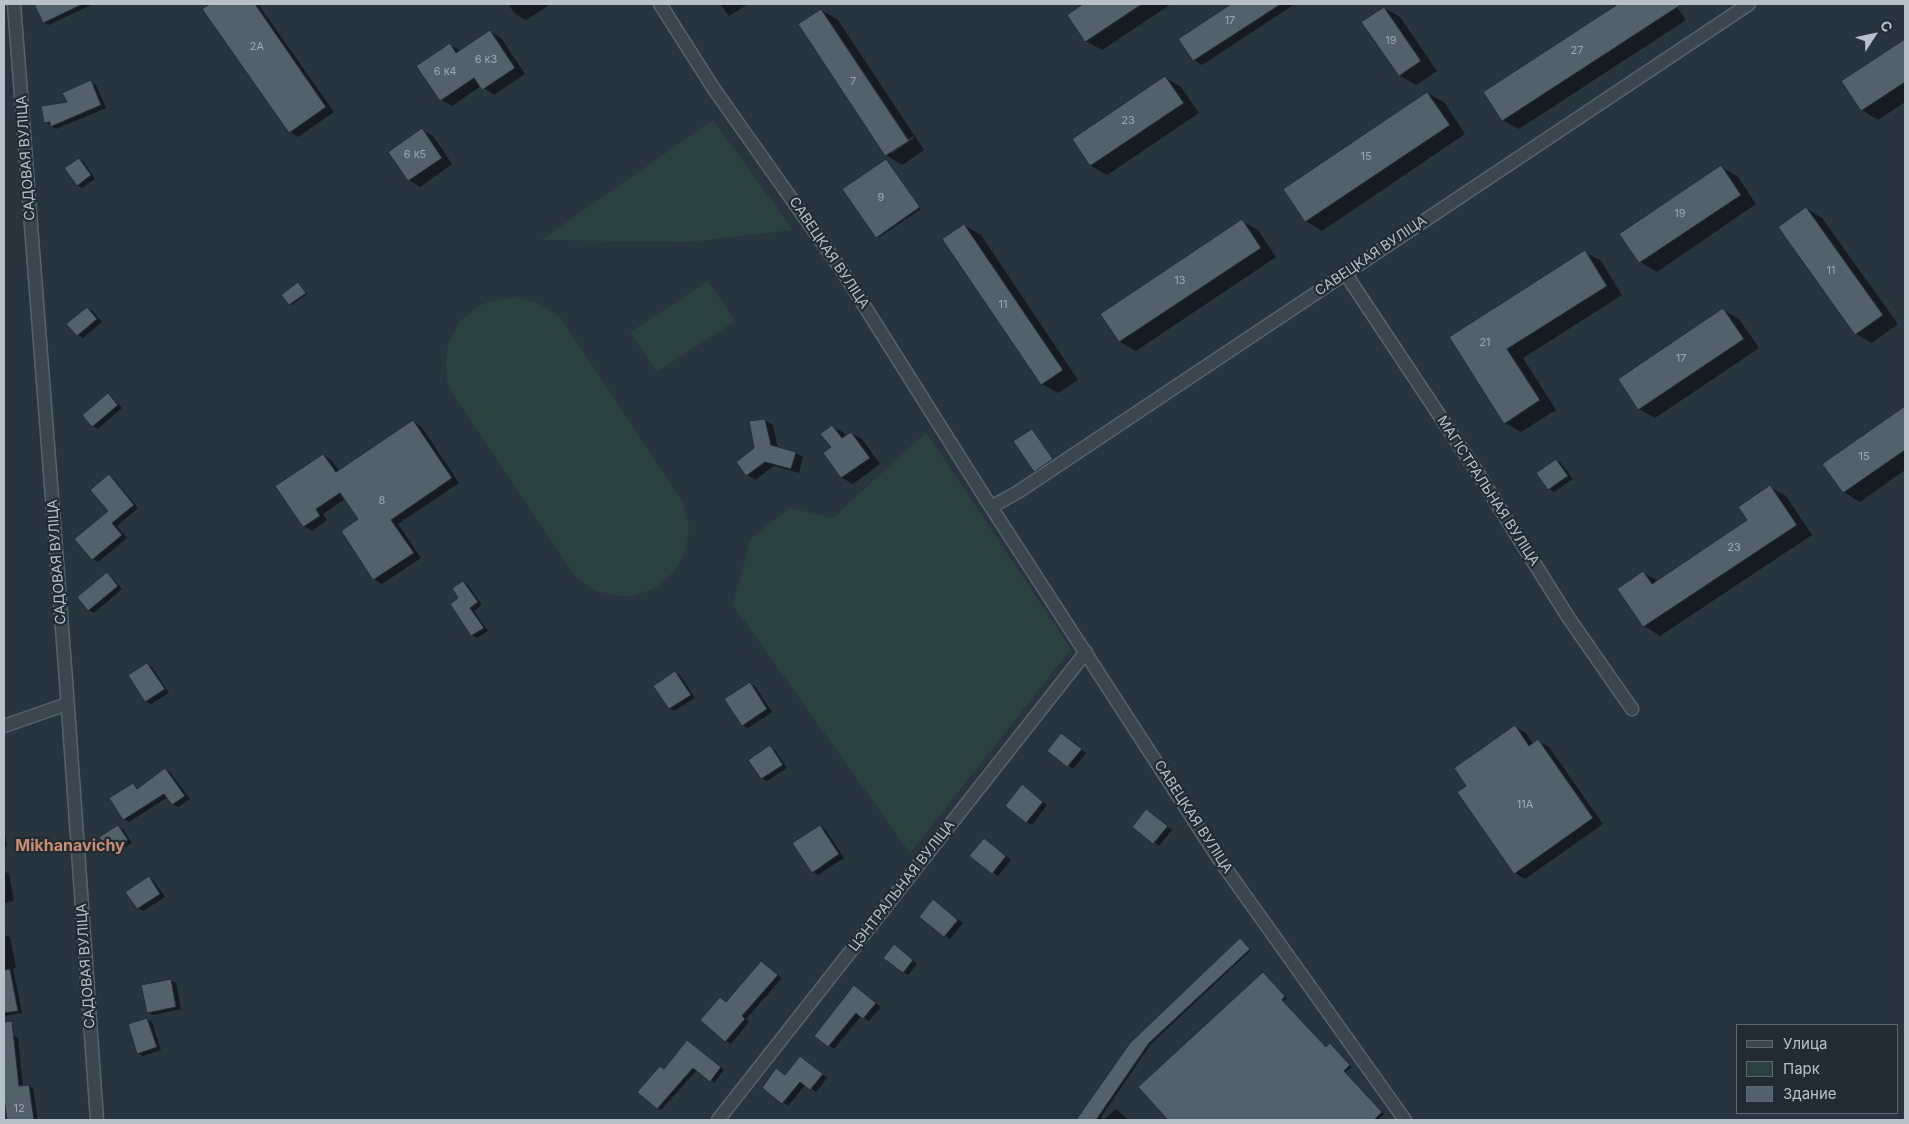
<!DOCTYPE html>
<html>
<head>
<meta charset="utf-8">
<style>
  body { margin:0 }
  #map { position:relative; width:1909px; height:1124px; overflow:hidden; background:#28343e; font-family:Inter,sans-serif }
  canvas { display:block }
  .frame { position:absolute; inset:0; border:5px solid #b8c0c9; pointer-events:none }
  .legend { position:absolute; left:1736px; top:1024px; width:162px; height:90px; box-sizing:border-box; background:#202b33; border:1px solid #5d676f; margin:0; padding:6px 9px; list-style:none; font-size:15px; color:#b8c0c9 }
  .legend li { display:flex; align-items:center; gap:10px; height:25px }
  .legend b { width:25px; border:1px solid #5d676f }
  .north { position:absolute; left:1849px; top:10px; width:50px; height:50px; -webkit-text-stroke:4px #202b33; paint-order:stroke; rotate:55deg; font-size:14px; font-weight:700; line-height:20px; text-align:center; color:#b8c0c9 }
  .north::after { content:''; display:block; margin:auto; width:18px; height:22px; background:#b8c0c9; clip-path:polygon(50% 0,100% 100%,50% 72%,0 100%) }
</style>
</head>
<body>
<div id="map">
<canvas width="1909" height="1124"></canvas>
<div class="frame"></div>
<ul class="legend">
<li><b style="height:6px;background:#3c464e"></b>Улица</li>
<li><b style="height:14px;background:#2b4140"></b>Парк</li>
<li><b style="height:14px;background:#53616b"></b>Здание</li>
</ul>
<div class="north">С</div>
</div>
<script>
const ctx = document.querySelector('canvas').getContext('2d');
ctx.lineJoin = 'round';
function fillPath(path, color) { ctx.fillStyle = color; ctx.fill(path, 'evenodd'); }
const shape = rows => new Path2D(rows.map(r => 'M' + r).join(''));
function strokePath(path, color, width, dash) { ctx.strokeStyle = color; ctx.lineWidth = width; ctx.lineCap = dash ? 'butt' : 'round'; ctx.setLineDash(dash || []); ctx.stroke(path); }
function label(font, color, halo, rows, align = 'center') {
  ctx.font = font + ' Inter,sans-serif'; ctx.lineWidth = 4.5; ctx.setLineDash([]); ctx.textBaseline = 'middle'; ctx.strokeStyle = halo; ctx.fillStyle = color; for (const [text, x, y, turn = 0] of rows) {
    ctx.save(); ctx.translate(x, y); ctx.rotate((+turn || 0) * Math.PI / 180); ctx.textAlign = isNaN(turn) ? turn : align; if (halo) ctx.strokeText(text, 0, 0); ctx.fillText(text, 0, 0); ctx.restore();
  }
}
fillPath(shape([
  [713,120,793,230,690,242,541,240],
  [708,281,735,321,657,372,630,332],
  [514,297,538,303,559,316,566,326,683,503,689,527,686,551,674,572,655,588,632,596,620,596,596,591,576,577,451,391,447,379,446,355,449,343,460,321,479,306,490,301],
  [926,432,1071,649,910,853,733,605,751,538,790,508,833,518]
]), '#2b4140');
fillPath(shape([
  [35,4,90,4,91,5,49,25,44,22],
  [213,4,258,4,334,112,298,137,290,132,204,10],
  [508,4,551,4,526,20,515,14],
  [720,4,748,4,729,16],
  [1085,4,1171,4,1102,50,1086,41,1068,15],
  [1234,4,1295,4,1202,65,1194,60,1180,39],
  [1620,4,1675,4,1686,20,1519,129,1502,120,1484,92],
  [1384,8,1400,17,1437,71,1416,85,1400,76],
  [821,10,838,20,924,150,902,165,886,155],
  [913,136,914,138,891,154,891,151],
  [490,31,501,38,525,74,494,95,481,86,452,106,441,100,450,45,461,51],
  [1905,40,1905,102,1878,120,1862,110,1843,81],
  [1165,77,1181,87,1199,113,1107,175,1091,166,1073,140],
  [91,82,96,85,106,108,56,129,45,122],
  [1427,93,1444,102,1465,134,1322,231,1306,221],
  [422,130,433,136,452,164,420,187,409,180,390,152],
  [79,159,84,162,95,179,82,188,77,185],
  [886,160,921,209,878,238,876,237],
  [1721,167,1737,176,1756,204,1657,272,1640,262,1621,234],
  [1806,208,1822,218,1898,324,1872,343,1856,334],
  [1242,221,1258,230,1276,257,1136,351,1120,342],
  [964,225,981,235,1078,380,1058,393,1042,384],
  [1585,252,1601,261,1622,295,1523,358,1556,410,1521,432,1505,423,1450,337],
  [298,284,307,294,292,305,290,304],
  [87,308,92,311,102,322,83,338,78,335],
  [1723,310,1739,319,1759,348,1655,418,1639,409],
  [108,395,113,398,122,408,98,429,93,426,84,415],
  [1905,408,1905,470,1860,502,1844,492,1824,464],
  [765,420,773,425,778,448,795,453,803,457,799,473,774,466,755,480,747,475,737,463,756,448],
  [413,422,421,426,459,483,398,524,421,558,382,584,374,579,342,532,360,520,346,498,323,514,327,520,312,531,304,526,323,455,331,460,339,471],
  [832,426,843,432,846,437,851,433,862,439,880,464,853,484,842,478,825,453,832,448],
  [1032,430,1054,460,1037,472,1035,471],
  [1556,460,1561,463,1573,479,1554,492,1549,489],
  [109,476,114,479,138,508,117,526,127,538,98,562,93,559,109,511],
  [1770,487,1786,496,1812,535,1660,636,1644,626,1619,589,1644,573,1658,581,1749,521],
  [107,574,112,577,122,589,94,613,89,610],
  [463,582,468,585,482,605,474,611,488,631,477,638,472,635,451,605,460,599],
  [147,664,152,667,169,693,151,704,146,701],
  [675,672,680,675,695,698,674,711,669,708],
  [750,684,755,686,772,712,748,728,743,725],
  [1515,727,1526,733,1533,744,1538,741,1549,747,1603,824,1525,879,1515,873,1468,786],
  [1067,738,1086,753,1073,769,1049,751],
  [770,747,775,750,787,768,767,781,762,778],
  [165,769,170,772,190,799,178,807,173,804,168,797,129,822,124,819,111,798,133,784,139,789],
  [1027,789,1047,805,1032,825,1027,822],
  [1147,810,1172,830,1159,846,1134,827],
  [118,826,123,829,132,843,114,854,109,851],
  [820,826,825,829,844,858,818,875,813,872],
  [4,827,7,847,4,847],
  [989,842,1011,860,998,876,971,856],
  [4,871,9,874,14,901,4,903],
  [149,878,154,881,165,897,143,911,138,908],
  [938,904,963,923,950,939,921,917],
  [4,935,10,937,16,968,13,968,22,1013,4,1016],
  [1242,941,1251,950,1151,1044,1101,1117,1104,1120,1116,1109,1128,1120,1078,1120,1131,1044],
  [899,949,917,964,908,975,903,972],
  [762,962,782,978,746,1019,749,1022,731,1044,726,1041,726,1003],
  [1265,974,1287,998,1283,1001,1327,1048,1333,1046,1352,1067,1345,1072,1384,1114,1377,1120,1171,1120,1139,1087],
  [170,980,176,983,181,1009,153,1015,148,1012],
  [859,989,881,1007,869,1021,861,1016,834,1049,816,1036],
  [147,1019,152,1022,161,1050,143,1056,138,1053],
  [13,1035,18,1038,23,1087,28,1086,33,1088,38,1120,9,1120,4,1090,4,1036],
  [691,1044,724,1070,714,1083,697,1070,661,1110,658,1108,665,1070],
  [805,1061,827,1078,816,1092,806,1084,788,1106,764,1088,786,1076]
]), '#0007');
const building = shape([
  [34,4,83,4,43,23,34,4],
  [210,4,255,4,326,107,289,133,202,9,210,4],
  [1083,4,1142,4,1085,42,1067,15,1083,4],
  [1231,4,1281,4,1193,61,1178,39,1231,4],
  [1618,4,1682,4,1502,121,1483,92,1618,4],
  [1384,7,1421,61,1399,76,1361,22,1384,7],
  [821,9,909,141,885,156,798,24,821,9],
  [490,30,515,68,482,90,474,78,440,101,416,66,450,43,456,53,490,30],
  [1905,39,1905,82,1861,111,1841,81,1905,39],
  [1165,76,1184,103,1090,166,1072,139,1165,76],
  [91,80,101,105,50,127,50,122,44,123,41,106,67,102,62,93,91,80],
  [1427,92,1450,125,1305,222,1283,189,1427,92],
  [422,128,442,158,408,181,388,152,422,128],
  [79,158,91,175,77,186,64,168,79,158],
  [886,159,920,207,876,238,842,189,886,159],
  [1721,165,1741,195,1639,263,1619,234,1721,165],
  [1806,207,1883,315,1855,335,1778,227,1806,207],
  [1242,219,1261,248,1119,342,1100,314,1242,219],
  [964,224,1063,370,1041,385,942,239,964,224],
  [1585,250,1607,286,1507,349,1540,400,1504,424,1449,337,1585,250],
  [298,282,306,293,289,305,281,295,298,282],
  [87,307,97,319,77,336,66,324,87,307],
  [1723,308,1744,339,1638,410,1618,379,1723,308],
  [108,393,118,405,92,427,82,415,108,393],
  [1905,406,1905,450,1843,493,1822,464,1905,406],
  [765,419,771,445,796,452,791,469,765,462,746,476,736,462,754,448,749,421,765,419],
  [413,420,452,478,391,520,414,553,373,580,341,531,358,519,340,493,316,509,320,516,303,527,275,486,323,454,336,472,413,420],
  [832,425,842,438,851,432,870,458,841,478,823,453,831,447,820,434,832,425],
  [1032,429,1053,459,1034,472,1013,441,1032,429],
  [1556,459,1568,476,1548,490,1536,473,1556,459],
  [109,474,134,505,112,523,122,535,92,560,74,539,108,511,90,490,109,474],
  [1770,485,1797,525,1643,627,1617,589,1643,571,1652,584,1747,520,1738,507,1770,485],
  [107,572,118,586,88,611,77,597,107,572],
  [463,581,478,602,470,608,484,628,471,636,450,604,458,598,452,588,463,581],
  [147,663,165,689,145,702,128,675,147,663],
  [675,671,691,695,669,709,653,686,675,671],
  [750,682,767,709,742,726,724,699,750,682],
  [1515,725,1529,746,1538,739,1593,818,1514,874,1457,792,1466,786,1454,768,1515,725],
  [1061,733,1082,749,1067,767,1047,751,1061,733],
  [770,745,783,765,761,779,748,760,770,745],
  [165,768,185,796,172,805,164,794,123,820,109,798,133,783,137,789,165,768],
  [1022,784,1043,802,1026,823,1005,806,1022,784],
  [1146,809,1168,826,1153,844,1132,827,1146,809],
  [118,825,128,840,108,852,99,837,118,825],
  [820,825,839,854,812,873,792,843,820,825],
  [984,838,1006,856,992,874,969,856,984,838],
  [149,876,160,894,137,909,125,892,149,876],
  [933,899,958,920,944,937,919,917,933,899],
  [1240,938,1250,949,1149,1043,1096,1120,1076,1120,1130,1043,1240,938],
  [894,944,913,960,903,973,883,958,894,944],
  [761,961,778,975,742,1016,745,1019,725,1042,700,1020,720,997,726,1002,761,961],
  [10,969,18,1011,4,1013,4,970,10,969],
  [1263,972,1285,996,1282,1000,1326,1047,1330,1043,1350,1065,1344,1071,1382,1112,1374,1120,1168,1120,1138,1087,1263,972],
  [171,979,176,1007,147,1013,141,985,171,979],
  [854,985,876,1003,863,1019,856,1013,828,1047,814,1036,854,985],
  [147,1018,157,1047,137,1054,128,1024,147,1018],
  [12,1021,19,1086,29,1085,34,1120,7,1120,4,1098,4,1022,12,1021],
  [687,1040,721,1067,710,1082,693,1068,657,1109,637,1092,660,1066,664,1069,687,1040],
  [800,1056,823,1074,810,1090,800,1082,782,1104,762,1088,776,1068,785,1075,800,1056]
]);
fillPath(building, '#53616b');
strokePath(building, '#222d35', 1);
const street = shape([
  [14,4,66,680,97,1120],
  [660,4,714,89,843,272,991,507,1018,492,1749,4],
  [1345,273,1479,475,1568,617,1632,709],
  [991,507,1219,859,1405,1120],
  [4,726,67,704],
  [718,1120,1086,652]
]);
strokePath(street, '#59636c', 15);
strokePath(street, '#3c464e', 12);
label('11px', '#9fa8b2', null, [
  ["17",1230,21],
  ["19",1391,41],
  ["2А",257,47],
  ["27",1577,51],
  ["6 к3",486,60],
  ["6 к4",445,72],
  ["7",853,82],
  ["23",1128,121],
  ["6 к5",415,155],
  ["15",1366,157],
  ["9",881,198],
  ["19",1680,214],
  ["11",1831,271],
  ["13",1180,281],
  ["11",1003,305],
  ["21",1485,343],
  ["17",1681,359],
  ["15",1864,457],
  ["8",382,501],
  ["23",1734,548],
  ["11А",1525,805],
  ["12",19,1109]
]);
label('14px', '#b8c0c9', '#202b33', [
  ["САДОВАЯ ВУЛІЦА",26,158,-94],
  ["САВЕЦКАЯ ВУЛІЦА",829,253,56],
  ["САВЕЦКАЯ ВУЛІЦА",1371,256,-34],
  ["МАГІСТРАЛЬНАЯ ВУЛІЦА",1488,491,57],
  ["САДОВАЯ ВУЛІЦА",57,562,-94],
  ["САВЕЦКАЯ ВУЛІЦА",1193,817,57],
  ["ЦЭНТРАЛЬНАЯ ВУЛІЦА",902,886,-52],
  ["САДОВАЯ ВУЛІЦА",86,966,-94]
]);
label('bold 16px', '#cc8c70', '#202b33', [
  ["Mikhanavichy",70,846]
]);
</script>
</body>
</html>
